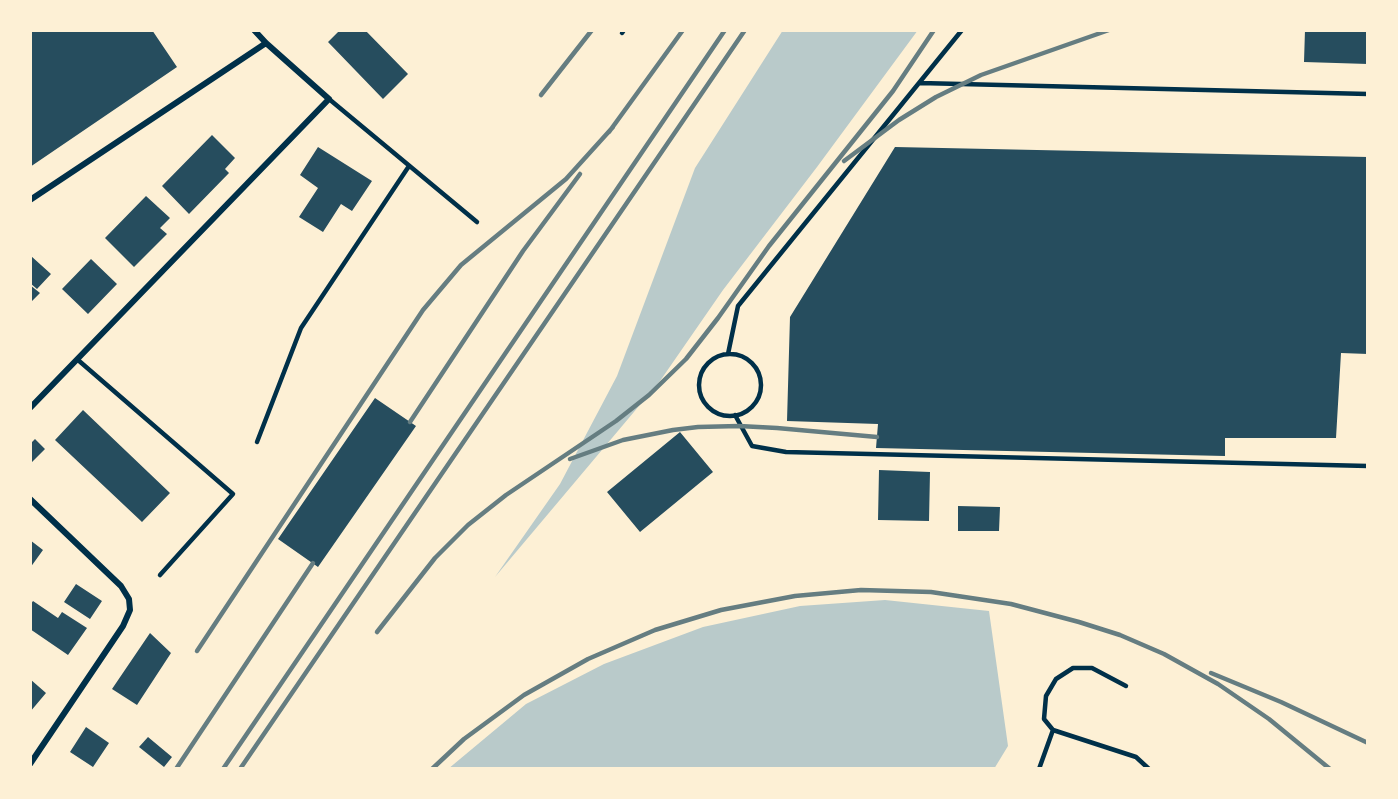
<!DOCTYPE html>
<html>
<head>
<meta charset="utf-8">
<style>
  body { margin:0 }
  #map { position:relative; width:1398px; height:799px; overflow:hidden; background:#fdf0d5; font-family:"Sofia Sans Condensed",sans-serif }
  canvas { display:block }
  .frame { position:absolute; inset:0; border:32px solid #fdf0d5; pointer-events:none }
</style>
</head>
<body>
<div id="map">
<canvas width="1398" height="799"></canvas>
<div class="frame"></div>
</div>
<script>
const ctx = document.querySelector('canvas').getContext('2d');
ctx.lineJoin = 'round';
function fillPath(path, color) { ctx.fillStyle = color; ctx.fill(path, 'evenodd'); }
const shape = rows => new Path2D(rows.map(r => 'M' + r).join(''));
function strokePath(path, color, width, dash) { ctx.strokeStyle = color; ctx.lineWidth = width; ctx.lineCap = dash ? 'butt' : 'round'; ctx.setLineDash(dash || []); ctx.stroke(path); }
fillPath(shape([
  [783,30,918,30,817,167,723,290,660,381,495,577,560,484,617,376,695,168],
  [885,600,989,611,1008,746,994,769,448,769,526,704,604,664,703,627,800,606]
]), '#b9caca');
fillPath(shape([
  [30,30,152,30,177,67,30,167],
  [340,30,365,30,408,74,383,99,328,42],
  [1305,30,1368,30,1368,64,1304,62],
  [212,135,235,158,225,169,229,173,189,214,162,186],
  [318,147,372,181,352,211,341,204,323,232,299,217,318,188,300,175],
  [895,147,1368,157,1368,354,1341,353,1336,438,1225,438,1225,456,876,448,878,424,787,421,790,317],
  [146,196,170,218,160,228,167,234,134,267,105,238],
  [31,256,51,274,37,289,30,283],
  [91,259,117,284,88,314,62,289],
  [30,285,40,293,30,303],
  [375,398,416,426,318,567,278,539],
  [83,410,170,493,142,522,55,440],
  [680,432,713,472,640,532,607,492],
  [35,439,45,449,30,464,30,444],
  [879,470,930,472,929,521,878,520],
  [958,506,1000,507,999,531,958,531],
  [30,540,43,550,30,568],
  [76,584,102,601,90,619,64,602],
  [33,601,58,618,62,612,87,628,68,655,30,629,30,605],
  [150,633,171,653,137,705,112,689],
  [30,679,46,693,30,712],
  [86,727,109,743,93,767,70,752],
  [148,737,172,757,164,767,139,747]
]), '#264d5e');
strokePath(shape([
  [622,33,624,30],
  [920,83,1368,94],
  [329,99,477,222],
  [728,354,738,306,962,30],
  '699 385a31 31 0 1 1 62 0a31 31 0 1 1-62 0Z',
  [78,360,233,494,160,575],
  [735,415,752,446,786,452,1368,466],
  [257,442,301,328,409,166],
  [1126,686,1092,668,1073,668,1056,679,1046,696,1044,719,1053,730,1136,757,1149,769],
  [1039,769,1053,730]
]), '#003049', 4.5);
strokePath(shape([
  [30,200,266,43],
  [30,408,329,99,266,43,254,30],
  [30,499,121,586,129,599,130,610,123,626,30,764]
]), '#003049', 6);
strokePath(shape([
  [541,95,592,30],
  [609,132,683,30],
  [844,161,899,120,936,97,981,75,1109,30],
  [410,422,523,251,580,174],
  [570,459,623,440,673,430,698,427,739,426,777,428,877,437],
  [377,632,435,558,468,525,506,495,616,421,649,395,686,359,718,318,769,246,893,91,934,30],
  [197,651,423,310,461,265,566,179,613,127],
  [1211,673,1281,702,1368,743],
  [176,769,313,563],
  [223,769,725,30],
  [240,769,745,30],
  [432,769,464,739,524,695,588,659,655,630,721,610,795,596,861,590,931,592,1011,604,1079,622,1120,635,1164,654,1218,684,1269,719,1330,769]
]), '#657d81', 4.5);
</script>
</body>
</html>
